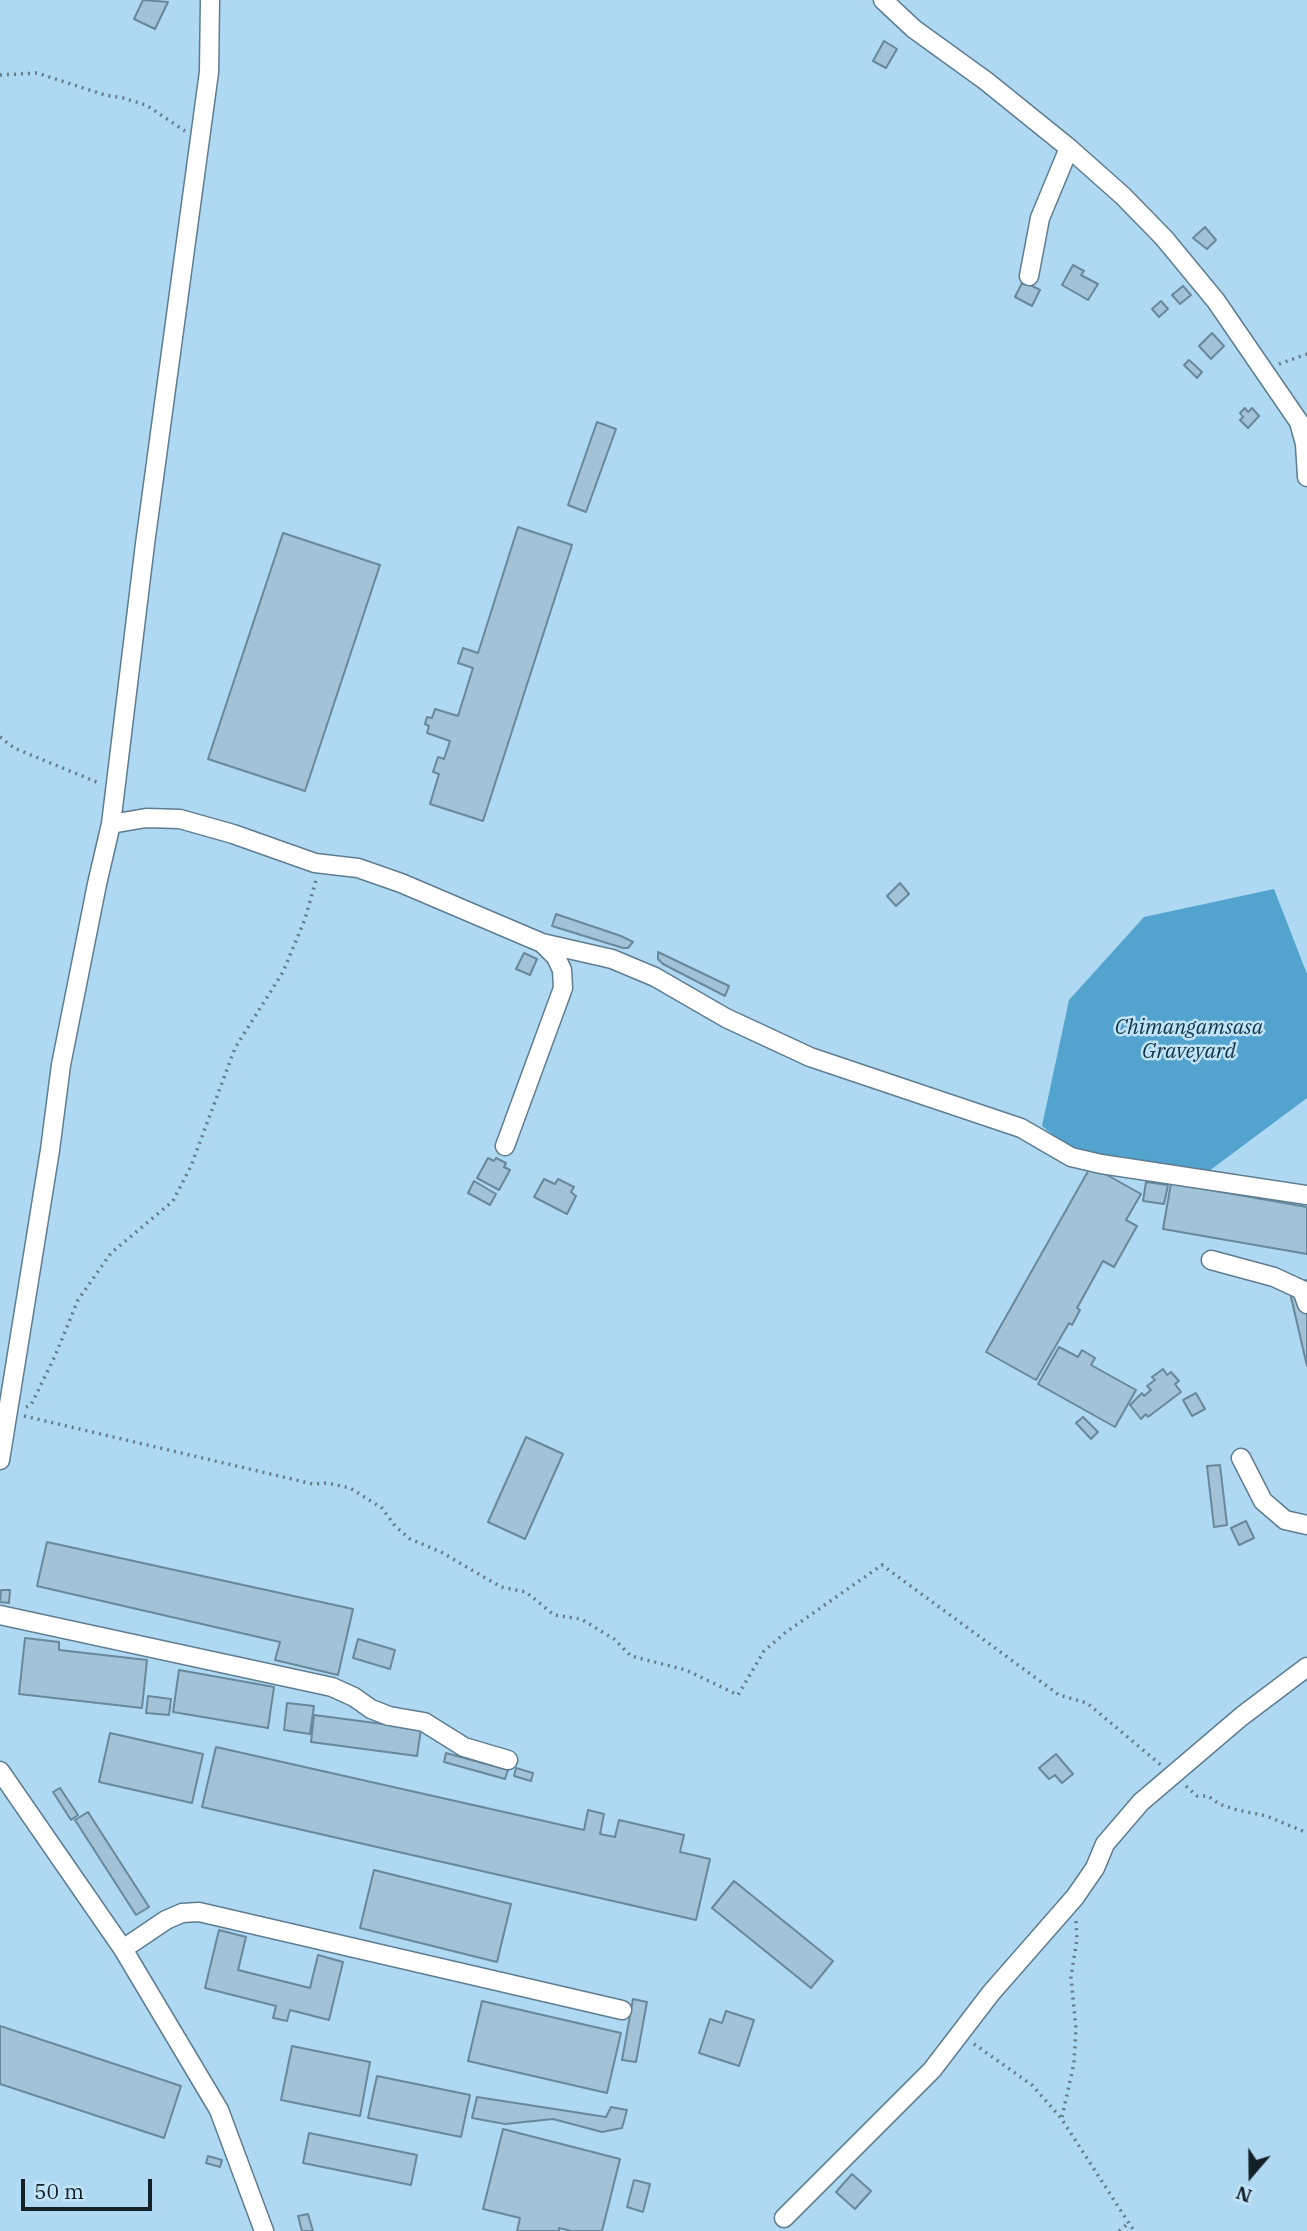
<!DOCTYPE html>
<html>
<head>
<meta charset="utf-8">
<style>
  body { margin:0 }
  #map { position:relative; width:1307px; height:2231px; overflow:hidden; background:#c2e4f9; font-family:"IBM Plex Serif",serif }
  canvas { display:block }
  .north { position:absolute; left:1216px; top:2140px; width:70px; height:70px; -webkit-text-stroke:5px #c2e4f9; paint-order:stroke; rotate:200deg; font-size:19px; font-weight:700; line-height:28px; text-align:center; color:#132028 }
  .north::after { content:''; display:block; margin:auto; width:24px; height:32px; background:#132028; clip-path:polygon(50% 0,100% 100%,50% 72%,0 100%) }
  .scale { position:absolute; left:21px; top:2179px; width:131px; height:32px; box-sizing:border-box; border:4px solid #132028; border-top:0; padding-left:9px; font-size:21px; line-height:24px; white-space:nowrap; color:#132028; -webkit-text-stroke:5px #c2e4f9; paint-order:stroke }
</style>
</head>
<body>
<div id="map">
<canvas width="1307" height="2231"></canvas>
<div class="north">N</div>
<div class="scale">50 m</div>
</div>
<script>
const ctx = document.querySelector('canvas').getContext('2d');
ctx.lineJoin = 'round';
function fillPath(path, color) { ctx.fillStyle = color; ctx.fill(path, 'evenodd'); }
const shape = rows => new Path2D(rows.map(r => 'M' + r).join(''));
function strokePath(path, color, width, dash) { ctx.strokeStyle = color; ctx.lineWidth = width; ctx.lineCap = dash ? 'butt' : 'round'; ctx.setLineDash(dash || []); ctx.stroke(path); }
function label(font, color, halo, rows, align = 'center') {
  ctx.font = font + ' "IBM Plex Serif",serif'; ctx.lineWidth = 5; ctx.setLineDash([]); ctx.textBaseline = 'middle'; ctx.strokeStyle = halo; ctx.fillStyle = color; for (const [text, x, y, turn = 0] of rows) {
    ctx.save(); ctx.translate(x, y); ctx.rotate((+turn || 0) * Math.PI / 180); ctx.textAlign = isNaN(turn) ? turn : align; if (halo) ctx.strokeText(text, 0, 0); ctx.fillText(text, 0, 0); ctx.restore();
  }
}
fillPath(shape([
  [0,0,1307,0,1307,2231,0,2231]
]), '#afd8f2');
fillPath(shape([
  [1274,889,1307,974,1307,1098,1209,1171,1071,1150,1042,1126,1069,1000,1144,917]
]), '#53a3cf');
const building = shape([
  [143,0,168,2,155,29,134,19,143,0],
  [884,41,897,49,886,68,873,61,884,41],
  [1205,227,1216,240,1207,249,1193,238,1205,227],
  [1073,265,1084,271,1081,275,1098,284,1088,300,1062,285,1073,265],
  [1023,281,1040,290,1032,306,1015,297,1023,281],
  [1183,286,1191,295,1180,304,1172,295,1183,286],
  [1161,301,1168,309,1159,317,1152,309,1161,301],
  [1212,333,1224,346,1211,359,1199,346,1212,333],
  [1189,360,1202,372,1197,378,1184,365,1189,360],
  [1245,408,1248,412,1252,408,1259,416,1248,428,1240,420,1243,417,1240,413,1245,408],
  [597,422,616,429,586,512,568,505,597,422],
  [518,527,572,545,483,821,430,804,439,774,433,772,438,757,444,759,450,741,427,733,429,726,425,724,427,717,432,718,435,709,458,716,473,668,458,663,463,648,478,653,518,527],
  [283,533,380,565,305,791,208,759,283,533],
  [900,883,909,894,896,906,887,896,900,883],
  [556,914,621,936,633,942,628,948,623,948,552,926,556,914],
  [658,952,729,986,725,996,663,964,658,959,658,952],
  [524,953,537,959,530,975,516,969,524,953],
  [488,1158,494,1161,496,1158,506,1163,504,1167,510,1170,499,1190,477,1178,488,1158],
  [1091,1166,1141,1194,1126,1220,1137,1226,1114,1267,1103,1261,1077,1308,1080,1310,1072,1325,1069,1323,1036,1380,986,1352,1091,1166],
  [544,1179,555,1184,558,1179,574,1187,571,1192,576,1196,567,1214,534,1197,544,1179],
  [474,1181,496,1194,490,1205,468,1193,474,1181],
  [1146,1182,1168,1185,1164,1204,1143,1201,1146,1182],
  [1171,1183,1307,1207,1307,1254,1163,1229,1171,1183],
  [1307,1280,1307,1366,1288,1284,1307,1280],
  [1059,1347,1078,1357,1082,1350,1095,1358,1091,1365,1136,1390,1115,1427,1038,1384,1059,1347],
  [1163,1369,1167,1375,1171,1372,1179,1381,1175,1384,1181,1392,1148,1417,1146,1414,1141,1419,1130,1405,1142,1393,1144,1396,1151,1390,1147,1386,1155,1380,1152,1377,1163,1369],
  [1196,1393,1205,1409,1192,1416,1183,1400,1196,1393],
  [1083,1417,1098,1432,1091,1439,1076,1423,1083,1417],
  [526,1437,563,1454,525,1539,488,1522,526,1437],
  [1220,1465,1227,1525,1214,1527,1207,1466,1220,1465],
  [1246,1521,1254,1538,1239,1545,1231,1528,1246,1521],
  [47,1542,353,1609,338,1675,275,1660,280,1642,37,1586,47,1542],
  [1,1590,10,1590,9,1603,0,1602,1,1590],
  [25,1638,59,1642,59,1650,147,1660,142,1708,19,1694,25,1638],
  [358,1639,395,1650,390,1669,353,1658,358,1639],
  [179,1670,274,1687,268,1728,173,1712,179,1670],
  [148,1696,171,1699,169,1715,146,1713,148,1696],
  [287,1703,314,1706,310,1734,284,1730,287,1703],
  [314,1715,421,1729,417,1756,311,1742,314,1715],
  [110,1733,203,1754,192,1803,99,1782,110,1733],
  [216,1747,584,1830,588,1810,604,1814,600,1834,615,1837,619,1820,684,1835,680,1852,710,1859,696,1920,202,1807,216,1747],
  [446,1753,508,1770,505,1779,444,1762,446,1753],
  [1056,1754,1073,1774,1062,1783,1055,1775,1049,1779,1039,1768,1056,1754],
  [516,1768,533,1773,531,1781,514,1776,516,1768],
  [60,1788,78,1815,71,1820,53,1792,60,1788],
  [88,1812,149,1907,136,1915,75,1820,88,1812],
  [374,1870,511,1904,497,1962,360,1928,374,1870],
  [734,1881,833,1961,811,1988,712,1908,734,1881],
  [219,1930,246,1937,238,1970,310,1988,318,1955,343,1962,329,2020,290,2010,287,2021,273,2018,276,2006,205,1988,219,1930],
  [633,1999,647,2002,636,2062,622,2060,633,1999],
  [482,2001,621,2033,607,2093,468,2061,482,2001],
  [726,2011,754,2020,739,2066,699,2053,710,2019,722,2023,726,2011],
  [0,2026,181,2086,164,2138,0,2084,0,2026],
  [292,2046,370,2062,360,2116,281,2100,292,2046],
  [377,2076,470,2095,461,2137,368,2118,377,2076],
  [477,2097,606,2117,611,2107,627,2110,622,2128,602,2132,553,2119,505,2124,472,2118,477,2097],
  [503,2129,620,2159,602,2231,571,2231,559,2228,559,2231,517,2231,520,2218,483,2209,503,2129],
  [309,2133,417,2155,411,2185,303,2163,309,2133],
  [208,2156,222,2160,220,2167,206,2163,208,2156],
  [852,2174,871,2191,855,2209,836,2192,852,2174],
  [634,2180,650,2184,643,2212,627,2207,634,2180],
  [308,2214,313,2231,302,2231,298,2216,308,2214]
]);
fillPath(building, '#a1c2d7');
strokePath(building, '#68889b', 2);
const minor = shape([
  [883,0,914,29,986,81,1069,148,1123,196,1164,238,1216,301,1299,422,1305,444,1307,477],
  [1029,276,1040,218,1069,148],
  [111,824,146,818,180,819,233,834,315,863,358,868,401,883,542,943,612,959,655,977,726,1018,810,1057,1021,1128,1071,1157,1101,1164,1307,1195],
  [505,1146,563,988,562,970,556,957,542,943],
  [1211,1260,1274,1277,1302,1290,1307,1304],
  [1241,1458,1263,1501,1285,1520,1307,1525],
  [0,1460,50,1150,61,1065,97,884,111,824,145,544,209,72,210,0],
  [0,1615,332,1687,354,1697,371,1709,389,1716,424,1722,464,1747,508,1760],
  [0,1771,123,1949,219,2110,264,2231],
  [123,1949,166,1920,182,1913,199,1912,622,2010],
  [784,2218,932,2070,991,1993,1075,1897,1095,1868,1105,1844,1141,1802,1242,1716,1307,1667]
]);
strokePath(minor, '#5e7d90', 21);
strokePath(shape([
  [0,75,37,73,105,95,123,98,146,105,185,131],
  [1279,364,1307,354],
  [0,737,14,748,99,783],
  [26,1407,31,1405,55,1356,78,1300,111,1253,173,1201,191,1166,235,1048,283,972,305,919,316,880],
  [24,1416,313,1484,327,1483,350,1488,382,1508,395,1526,410,1539,441,1552,501,1587,526,1592,554,1615,581,1619,614,1639,631,1656,686,1670,738,1695,764,1651,786,1632,882,1565,1059,1695,1087,1703,1161,1765],
  [1186,1786,1197,1796,1208,1796,1219,1804,1237,1810,1267,1816,1307,1833],
  [974,2044,1032,2085,1061,2118,1134,2231],
  [1062,2117,1074,2063,1076,2029,1071,1977,1077,1939,1076,1920],
  [1119,2231,1129,2223]
]), '#647b89', 3.5, [2, 5]);
strokePath(minor, '#fff', 18);
label('italic 21px', '#0f3346', '#c2e4f9', [
  ["Chimangamsasa",1189,1028],
  ["Graveyard",1189,1052]
]);
</script>
</body>
</html>
